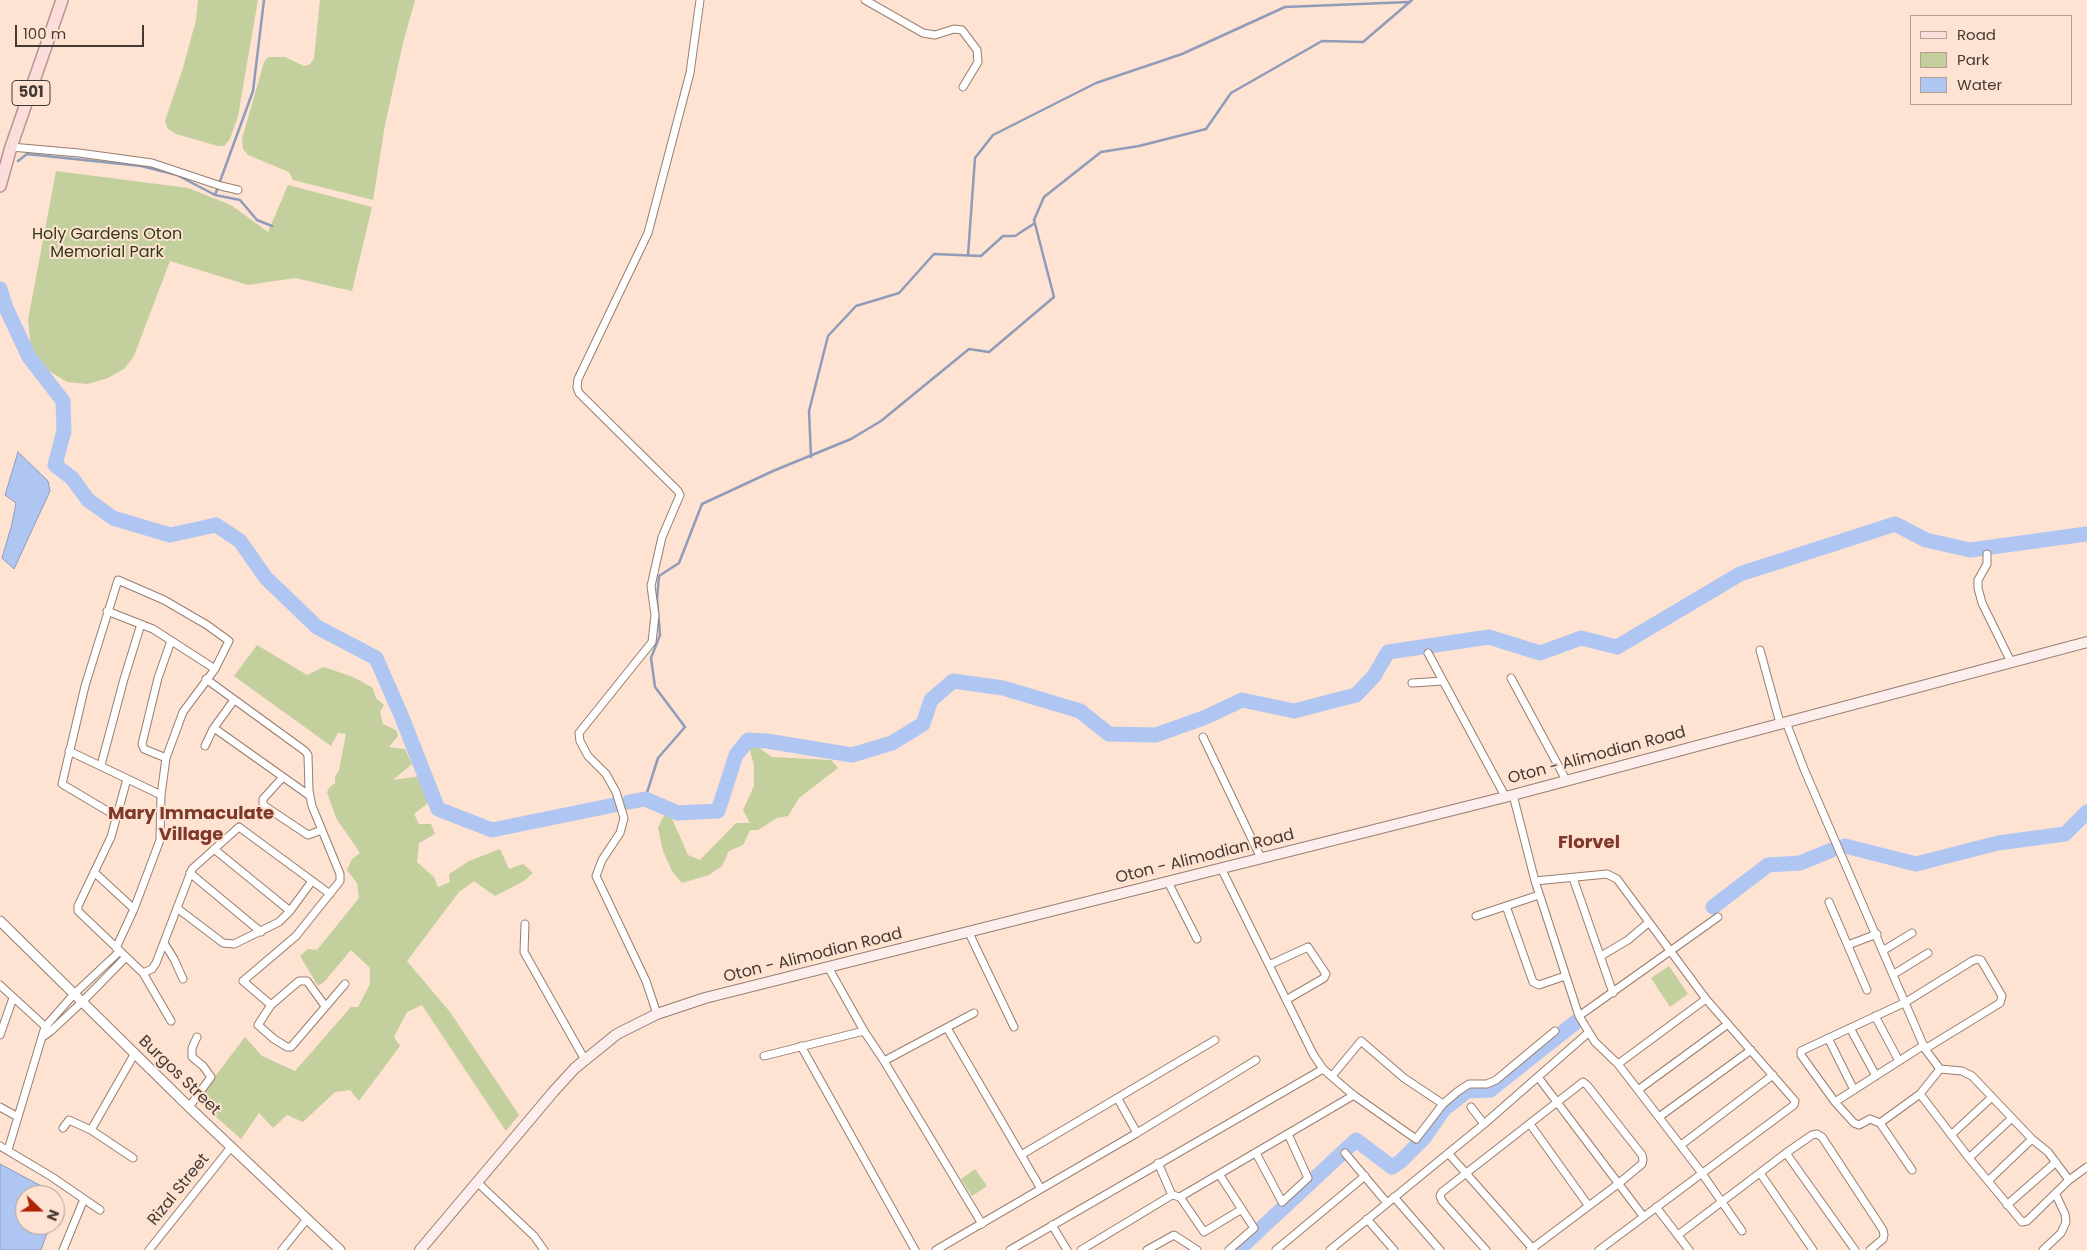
<!DOCTYPE html>
<html>
<head>
<meta charset="utf-8">
<style>
  body { margin:0 }
  #map { position:relative; width:2087px; height:1250px; overflow:hidden; background:#fee2d2; font-family:Poppins,sans-serif }
  canvas { display:block }
  .legend { position:absolute; left:1910px; top:15px; width:162px; height:90px; box-sizing:border-box; background:#fee2d2; border:1px solid #b49f92; margin:0; padding:6px 9px; list-style:none; font-size:15px; color:#453a33 }
  .legend li { display:flex; align-items:center; gap:10px; height:25px }
  .legend b { width:25px; border:1px solid #b49f92 }
  .north { position:absolute; left:15px; top:1185px; width:50px; height:50px; box-sizing:border-box; background:#fee2d2; border:1px solid #b49f92; border-radius:50%; rotate:112deg; font-size:14px; font-weight:700; line-height:20px; text-align:center; color:#453a33 }
  .north::after { content:''; display:block; margin:auto; width:18px; height:22px; background:#af2204; clip-path:polygon(50% 0,100% 100%,50% 72%,0 100%) }
  .scale { position:absolute; left:15px; top:25px; width:129px; height:22px; box-sizing:border-box; border:2px solid #453a33; border-top:0; padding-left:6px; font-size:15px; line-height:18px; white-space:nowrap; color:#453a33; -webkit-text-stroke:4px #fee2d2; paint-order:stroke }
</style>
</head>
<body>
<div id="map">
<canvas width="2087" height="1250"></canvas>
<ul class="legend">
<li><b style="height:6px;background:#fbdddc"></b>Road</li>
<li><b style="height:14px;background:#c3d09d"></b>Park</li>
<li><b style="height:14px;background:#afc6f3"></b>Water</li>
</ul>
<div class="north">N</div>
<div class="scale">100 m</div>
</div>
<script>
const ctx = document.querySelector('canvas').getContext('2d');
ctx.lineJoin = 'round';
function fillPath(path, color) { ctx.fillStyle = color; ctx.fill(path, 'evenodd'); }
const shape = rows => new Path2D(rows.map(r => 'M' + r).join(''));
function strokePath(path, color, width, dash) { ctx.strokeStyle = color; ctx.lineWidth = width; ctx.lineCap = dash ? 'butt' : 'round'; ctx.setLineDash(dash || []); ctx.stroke(path); }
function label(font, color, halo, rows, align = 'center') {
  ctx.font = font + ' Poppins,sans-serif'; ctx.lineWidth = 4; ctx.setLineDash([]); ctx.textBaseline = 'middle'; ctx.strokeStyle = halo; ctx.fillStyle = color; for (const [text, x, y, turn = 0] of rows) {
    ctx.save(); ctx.translate(x, y); ctx.rotate((+turn || 0) * Math.PI / 180); ctx.textAlign = isNaN(turn) ? turn : align; if (halo) ctx.strokeText(text, 0, 0); ctx.fillText(text, 0, 0); ctx.restore();
  }
}
fillPath(shape([
  [198,0,258,0,238,116,230,139,224,146,218,146,176,134,168,129,165,121,183,68,196,20],
  [320,0,415,0,403,43,385,125,373,200,293,180,289,172,248,155,243,149,242,139,264,62,268,57,285,57,304,66,309,65,314,59],
  [56,171,188,188,231,205,268,232,288,185,372,207,352,291,295,278,248,285,170,261,134,356,124,369,108,378,88,384,67,382,46,369,31,348,28,320],
  [257,645,307,675,324,667,353,677,373,688,376,698,384,705,380,712,383,724,396,730,398,736,389,747,405,749,412,764,393,780,429,775,436,797,414,814,419,824,431,824,435,834,419,843,417,862,434,877,438,887,450,882,449,874,469,861,500,849,509,869,523,864,533,873,524,881,495,896,474,881,459,892,407,961,450,1012,519,1115,506,1131,422,1005,407,1012,394,1037,400,1046,359,1101,350,1090,335,1092,303,1122,287,1115,273,1128,259,1113,241,1139,197,1100,245,1037,262,1056,295,1071,351,1007,358,1007,370,984,370,968,351,950,325,981,318,986,300,956,308,949,317,950,359,898,357,883,347,870,352,859,360,853,336,818,327,792,329,788,335,783,335,777,339,770,346,734,338,733,331,746,234,676],
  [755,745,772,757,831,760,838,768,799,798,788,816,777,818,758,830,750,830,743,845,729,851,722,866,709,875,682,883,672,871,663,851,658,828,663,817,670,814,688,855,700,860,736,823,750,823,743,810,754,786,754,765,749,747],
  [1669,966,1688,994,1670,1007,1651,978],
  [975,1169,987,1186,972,1196,961,1179]
]), '#c3d09d');
const water = shape([
  [18,452,48,481,50,491,14,569,2,558,12,524,16,503,5,495,18,452],
  [0,1164,60,1196,55,1210,55,1195,25,1195,25,1225,50,1225,41,1250,0,1250,0,1164]
]);
fillPath(water, '#afc6f3');
strokePath(water, '#8f9cb9', 1);
strokePath(shape([
  [18,161,27,154,141,166,177,175,215,195,240,200,257,220,272,226],
  [215,195,253,91,264,0],
  [968,255,975,158,993,135,1096,83,1182,54,1285,7,1409,2],
  [811,457,809,411,828,336,856,306,899,293,934,254,981,256,1003,236,1015,236,1035,223],
  [645,799,658,758,685,727,655,687,651,658,660,635,657,599,659,576,679,563,702,504,773,471,851,439,881,421,969,349,989,352,1054,297,1034,220,1044,197,1101,152,1139,146,1206,129,1231,93,1322,41,1363,42,1412,0]
]), '#8f9cb9', 2.5);
strokePath(shape([
  [0,289,6,308,29,357,63,401,64,431,55,465,72,478,88,500,113,518,170,535,216,525,240,541,266,578,317,627,376,658,401,715,438,809,492,830,614,805],
  [629,802,645,799,678,813,718,811,736,755,748,740,767,741,852,755,892,743,923,724,931,700,953,681,1003,688,1080,711,1109,734,1156,735,1206,717,1242,700,1294,711,1356,695,1374,676,1388,652,1489,637,1540,653,1581,638,1617,647,1740,574,1895,524,1926,540,1970,550,2087,534],
  [1845,846,1916,864,1998,843,2065,834,2087,812],
  [1713,907,1768,865,1800,863,1832,850],
  [1238,1250,1356,1140,1392,1167,1401,1161,1424,1138,1444,1109,1467,1091,1490,1090,1576,1022]
]), '#afc6f3', 15);
const minor = shape([
  [865,0,923,33,935,35,954,29,962,30,977,50,978,62,963,87],
  [11,147,79,153,152,163,221,186,238,190],
  [1987,554,1987,564,1978,580,1978,588,1982,603,2011,662],
  [107,611,153,629,215,669],
  [1760,650,1780,723],
  [1428,653,1505,796],
  [1511,678,1566,780],
  [206,679,305,751,308,755,309,791,312,806,340,874,340,881,296,936,243,981,271,1005],
  [1412,683,1443,681],
  [1786,722,1804,769,1925,1049,1940,1069,1962,1071,1972,1076,2032,1139,2048,1152,2069,1180],
  [214,728,310,796],
  [1203,737,1261,858],
  [205,746,213,729,234,700],
  [69,751,161,795],
  [166,758,144,749,142,744,158,678,171,641],
  [101,765,124,679,141,624],
  [283,777,263,799,263,805,308,835,322,830],
  [127,779,111,837,78,906,78,911,143,973,171,1021],
  [1513,795,1535,881,1579,1016,1595,1042,1618,1064,1701,1172,1742,1231],
  [116,816,62,784,85,686,118,580,164,600,207,625,229,641,215,669,183,712,166,758,161,795,160,840,134,909,116,948],
  [214,849,290,911],
  [1221,868,1313,1054,1323,1069,1352,1094,1416,1139,1443,1104,1457,1092,1469,1084,1487,1084,1496,1080,1555,1031],
  [94,872,134,909],
  [190,873,261,932],
  [1573,878,1613,993],
  [1535,881,1607,874,1617,879,1706,999,1795,1101,1794,1105,1599,1250],
  [1168,882,1197,939],
  [1829,902,1867,990],
  [1506,906,1533,982,1539,985,1565,976],
  [177,908,223,943,234,944,279,922,290,911,312,881],
  [1476,916,1539,895],
  [525,924,524,952,585,1060],
  [969,933,1014,1027],
  [164,943,174,959,183,979],
  [1848,945,1877,934],
  [1884,950,1912,933],
  [1601,956,1628,940,1648,923],
  [1269,965,1308,947,1326,974,1324,978,1286,1000],
  [828,967,864,1031,884,1061,982,1224],
  [143,973,152,969,156,963,192,869,239,827,330,894],
  [1894,974,1928,953],
  [0,985,49,1030],
  [325,1006,307,981,299,981,271,1005,258,1025,274,1039,287,1047,291,1047,345,984],
  [657,1014,646,981,596,876,602,860,620,833,624,818,616,792,606,774,588,756,580,741,579,733,652,642,655,615,651,586,662,537,680,495,678,491,579,393,577,387,578,379,648,233,690,73,700,0],
  [1579,1016,1718,917],
  [1875,1016,1899,1061],
  [947,1028,1041,1189],
  [1850,1028,1876,1076],
  [0,1035,13,998],
  [44,1036,51,1031,82,1002,126,957],
  [1828,1038,1854,1090],
  [801,1046,915,1250],
  [764,1056,864,1031],
  [884,1061,974,1013],
  [1618,1064,1706,999],
  [1332,1076,1361,1041,1404,1078,1443,1104],
  [1538,1077,1643,1216],
  [1638,1090,1728,1024],
  [1920,1094,1969,1158,2022,1222,2027,1221,2069,1180,2087,1167],
  [1118,1099,1137,1133],
  [1835,1102,1924,1045],
  [0,1107,18,1117],
  [189,1107,211,1077,203,1066,192,1057,192,1048,197,1037],
  [1471,1107,1484,1124],
  [1659,1117,1751,1050],
  [1880,1123,1920,1094,1940,1069],
  [1530,1124,1588,1205],
  [63,1128,69,1120,91,1130,133,1158],
  [91,1130,135,1053],
  [1951,1135,1992,1097],
  [1681,1145,1773,1075],
  [0,1146,52,1177,100,1210],
  [8,1150,45,1027,74,994,120,951],
  [1256,1153,1282,1202,1308,1178,1288,1134],
  [1345,1153,1387,1203],
  [1448,1153,1534,1250],
  [1786,1153,1855,1250],
  [1021,1155,1215,1040],
  [1969,1158,2012,1118],
  [1158,1163,1172,1195],
  [1912,1170,1880,1123,1870,1119,1859,1125,1854,1123,1835,1102,1801,1055,1801,1051,1906,1002,1972,961,1977,959,1981,960,2002,996,2000,1003,1925,1049],
  [1760,1173,1813,1250],
  [1219,1174,1254,1228,1229,1250],
  [1988,1181,2032,1139],
  [477,1182,534,1236,544,1250],
  [1180,1197,1204,1232,1242,1209],
  [1394,1197,1440,1250],
  [2007,1205,2056,1162],
  [1656,1207,1689,1250],
  [1367,1219,1394,1250],
  [1052,1225,1067,1250],
  [1678,1235,1786,1153,1812,1135,1817,1134,1822,1137,1883,1230,1884,1235,1883,1239,1870,1250],
  [63,1250,84,1199],
  [149,1250,231,1147],
  [282,1250,307,1219],
  [936,1250,1137,1133,1256,1060],
  [1010,1250,1323,1069],
  [1081,1250,1172,1195,1180,1197,1354,1095],
  [1147,1250,1174,1235,1197,1250],
  [1276,1250,1365,1176],
  [1330,1250,1484,1124,1588,1033],
  [1486,1250,1442,1201,1440,1196,1442,1192,1583,1082,1587,1085,1642,1155,1643,1160,1642,1164,1618,1184,1530,1250],
  [2043,1250,2061,1233,2066,1222,2065,1214,2056,1195]
]);
const tertiary = shape([
  [0,921,189,1107,340,1250]
]);
const secondary = shape([
  [420,1250,554,1091,575,1068,617,1034,657,1014,705,998,1513,795,2087,642]
]);
const primary = shape([
  [0,186,11,147,62,0]
]);
strokePath(minor, '#977e70', 9);
strokePath(tertiary, '#977e70', 11);
strokePath(secondary, '#977e70', 12);
strokePath(primary, '#b99592', 14);
strokePath(minor, '#fff', 7);
strokePath(tertiary, '#fff', 9);
strokePath(secondary, '#fdeeee', 10);
strokePath(primary, '#fbdddc', 11);
for (const [x, y, w] of [
  [31,93,38]
]) { const box = new Path2D(); box.roundRect(x - w / 2, y - 12.5, w, 25, 4); ctx.fillStyle = '#fee2d2'; ctx.fill(box); strokePath(box, '#453a33', 1); }
label('bold 15px', '#453a33', null, [
  ["501",31,93]
]);
label('16px', '#313915', '#fee2d2', [
  ["Holy Gardens Oton",107,235],
  ["Memorial Park",107,253]
]);
label('16px', '#453a33', '#fee2d2', [
  ["Oton - Alimodian Road",1597,756,-15],
  ["Oton - Alimodian Road",1205,857,-14],
  ["Oton - Alimodian Road",813,956,-14],
  ["Burgos Street",179,1076,44],
  ["Rizal Street",179,1190,-51]
]);
label('bold 18px', '#7f392c', '#fee2d2', [
  ["Mary Immaculate",191,814],
  ["Village",191,835],
  ["Florvel",1589,843]
]);
</script>
</body>
</html>
